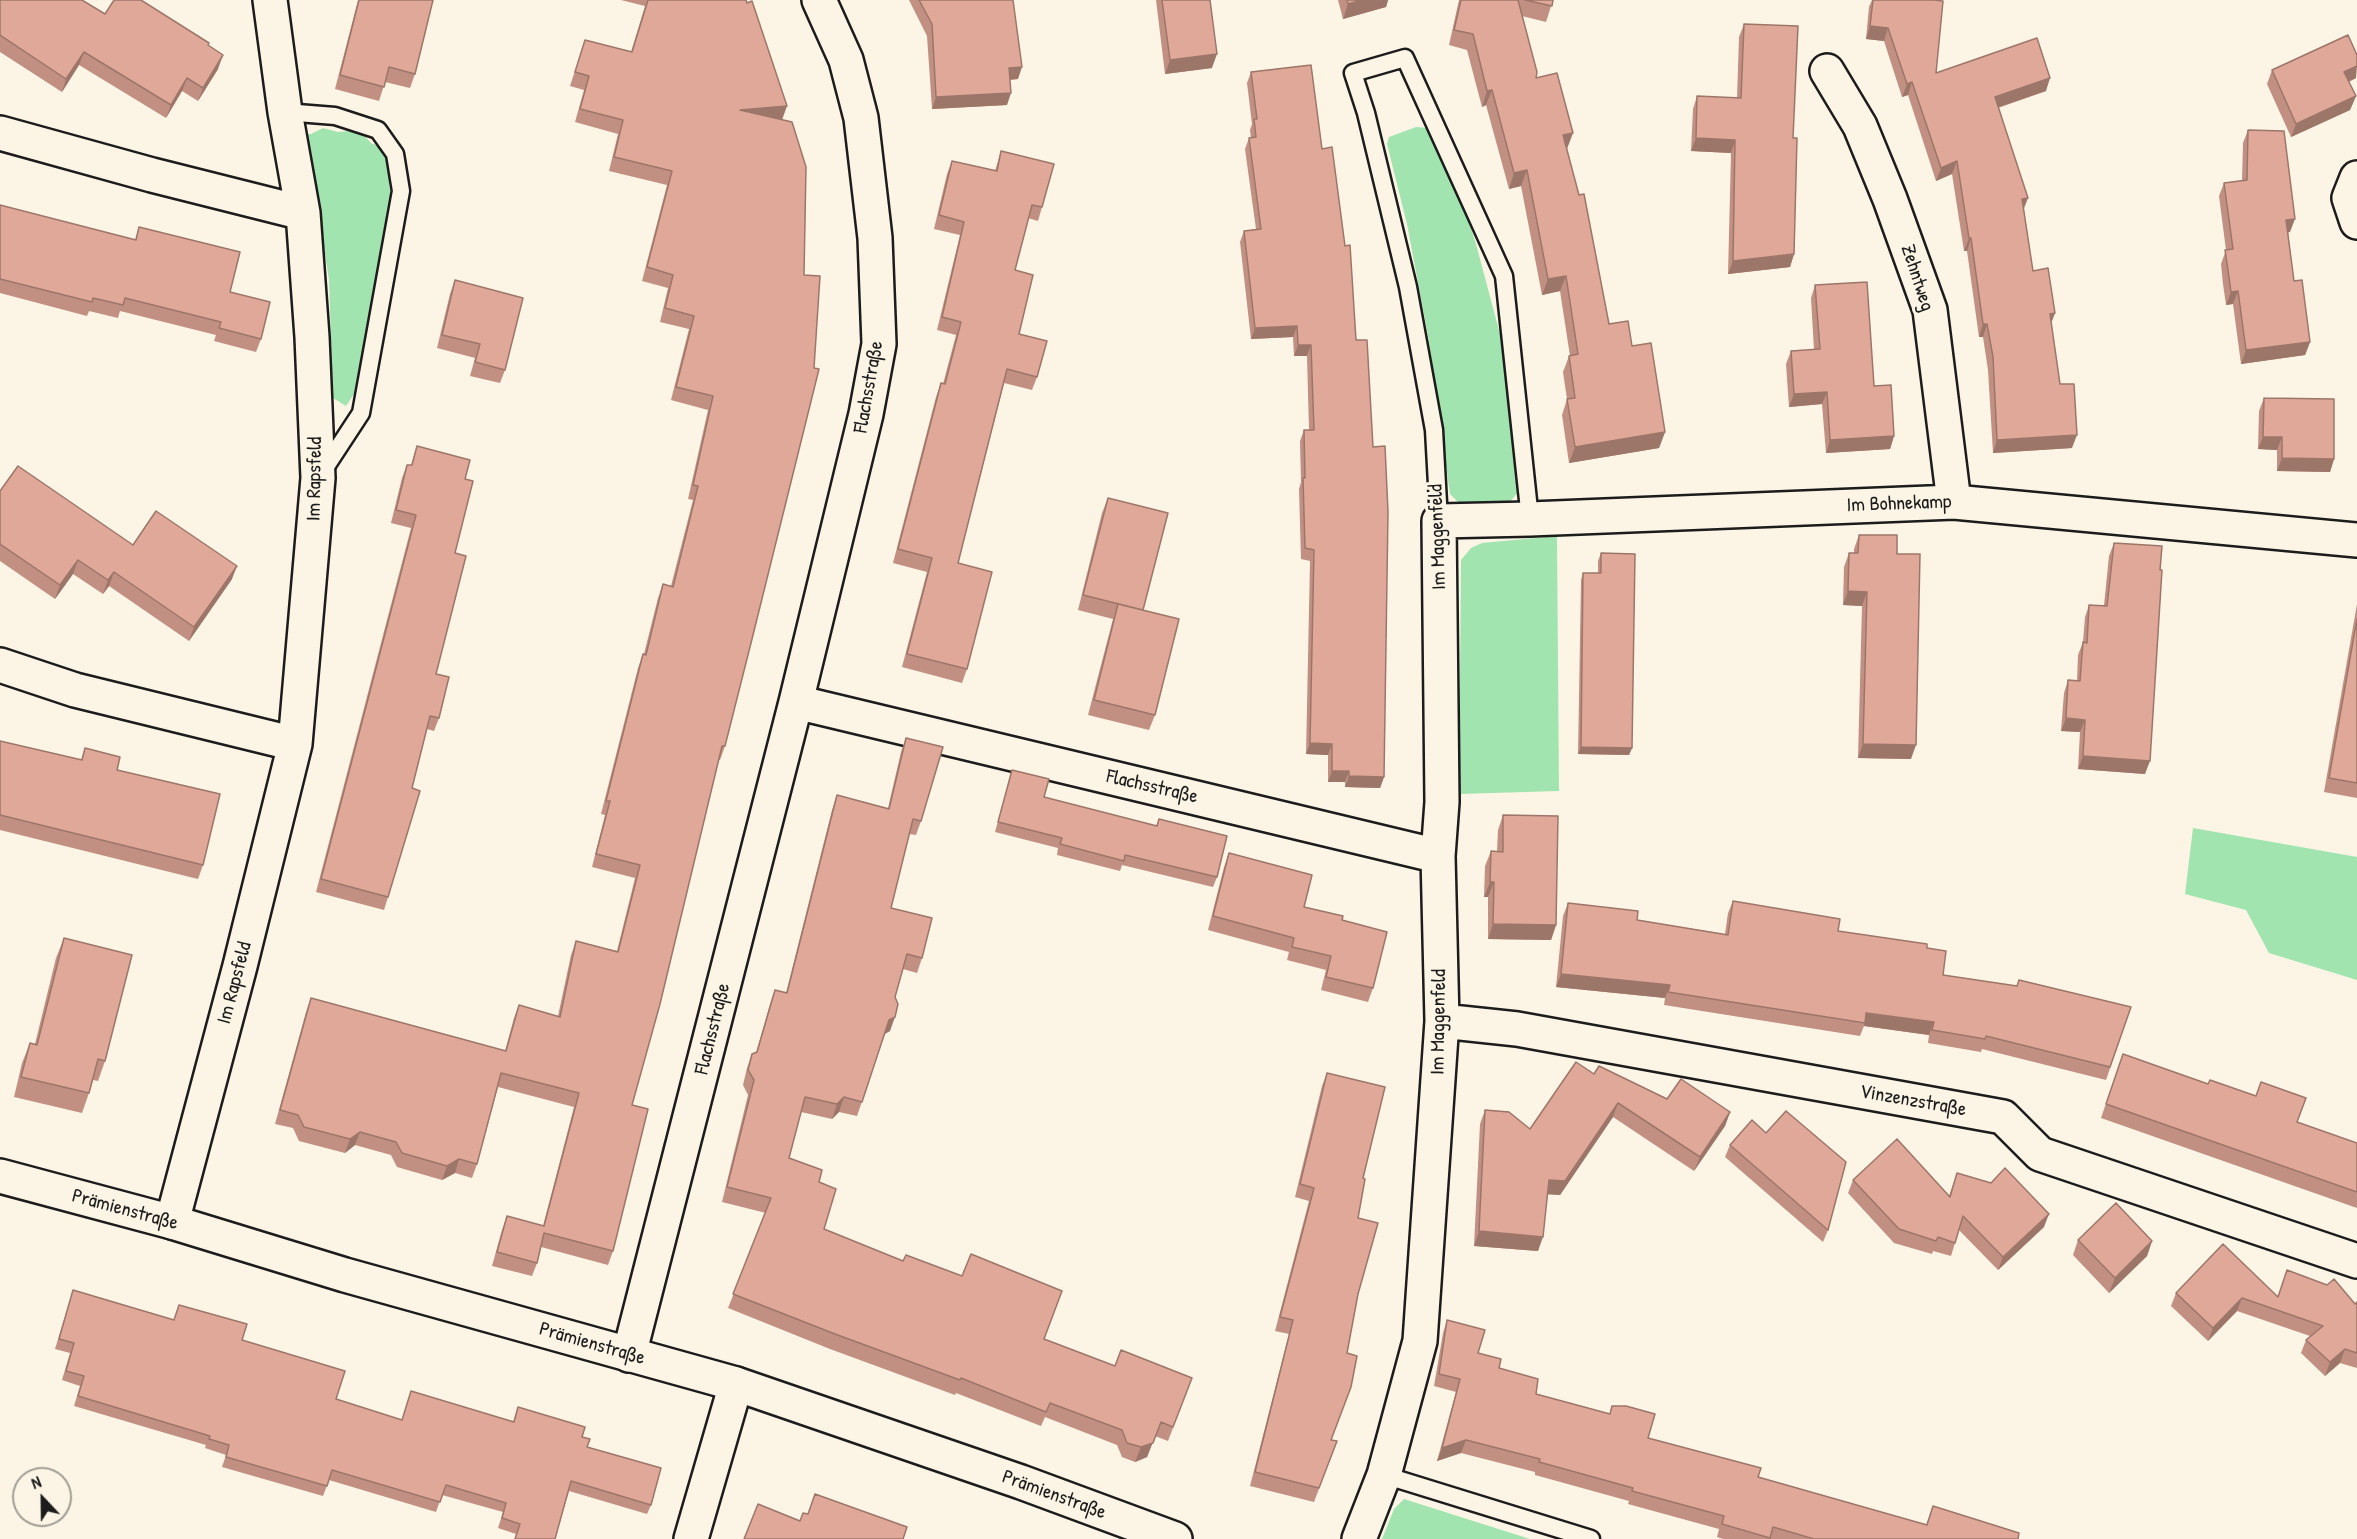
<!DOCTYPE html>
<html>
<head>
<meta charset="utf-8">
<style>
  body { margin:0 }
  #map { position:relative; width:2357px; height:1539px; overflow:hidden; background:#fcf5e5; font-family:"Patrick Hand",sans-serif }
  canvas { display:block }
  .north { position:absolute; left:12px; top:1467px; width:60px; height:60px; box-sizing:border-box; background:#fcf5e5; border:2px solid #a29e95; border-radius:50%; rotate:338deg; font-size:16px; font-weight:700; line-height:24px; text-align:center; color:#1c1c1c }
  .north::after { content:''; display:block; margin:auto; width:21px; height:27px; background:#1c1c1c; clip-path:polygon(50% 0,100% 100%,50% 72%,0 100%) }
</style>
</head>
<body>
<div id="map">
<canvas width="2357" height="1539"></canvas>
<div class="north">N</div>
</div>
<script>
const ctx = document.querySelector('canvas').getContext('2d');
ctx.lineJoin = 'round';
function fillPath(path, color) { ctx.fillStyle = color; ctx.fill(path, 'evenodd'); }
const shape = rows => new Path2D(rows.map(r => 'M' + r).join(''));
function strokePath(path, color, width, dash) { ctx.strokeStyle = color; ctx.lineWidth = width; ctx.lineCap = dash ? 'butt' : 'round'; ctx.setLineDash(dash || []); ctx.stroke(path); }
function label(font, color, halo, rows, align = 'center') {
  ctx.font = font + ' "Patrick Hand",sans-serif'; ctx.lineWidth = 6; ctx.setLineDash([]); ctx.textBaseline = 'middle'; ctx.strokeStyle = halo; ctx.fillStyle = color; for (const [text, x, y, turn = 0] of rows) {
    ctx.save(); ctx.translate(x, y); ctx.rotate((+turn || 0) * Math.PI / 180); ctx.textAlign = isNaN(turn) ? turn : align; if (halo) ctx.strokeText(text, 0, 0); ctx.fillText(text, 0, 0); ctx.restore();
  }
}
fillPath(shape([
  [1416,127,1428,128,1460,194,1476,244,1500,334,1519,491,1510,502,1489,505,1460,504,1450,494,1428,336,1407,224,1387,144,1389,137],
  [323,128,338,132,359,130,371,143,378,146,390,167,389,185,391,194,371,304,354,394,346,406,333,398,329,280,319,214,301,134,311,134],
  [1557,536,1559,791,1459,794,1461,560,1471,548,1482,543],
  [2193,828,2357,857,2357,980,2269,953,2246,910,2185,894],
  [1404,1499,1530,1539,1382,1539,1394,1509]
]), '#a1e4af');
const service = shape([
  [285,112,335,116,378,130,395,154,401,191,361,413,321,474],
  [1439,521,1434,430,1408,287,1366,113,1353,73,1405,58,1504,276,1530,519],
  [1384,1475,1591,1539]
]);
const minor = shape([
  [1827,71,1860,126,1890,199,1930,310,1954,502],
  [0,133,152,175,303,213],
  [2357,178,2349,198,2357,222],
  [0,665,75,690,295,744],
  [796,702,1438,856],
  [1442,1021,1517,1029,2003,1117,2040,1154,2357,1261],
  [172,1222,240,966,295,744,318,478,312,337,303,213,285,112,270,0],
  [629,1355,796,702,866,414,879,344,875,238,861,118,846,60,819,0],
  [691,1539,736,1384],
  [1359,1539,1384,1475,1420,1341,1442,1021,1438,856,1442,802,1439,521,1530,519,1954,502,2357,540]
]);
const tertiary = shape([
  [0,1176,172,1222,345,1275,736,1384,1021,1482,1175,1539]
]);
strokePath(service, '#1c1c1c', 21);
strokePath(minor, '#1c1c1c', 38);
strokePath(tertiary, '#1c1c1c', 38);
strokePath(service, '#fcf5e5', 16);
strokePath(minor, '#fcf5e5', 33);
strokePath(tertiary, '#fcf5e5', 33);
fillPath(shape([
  [0,0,105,14,208,45,218,69,198,101,182,91,166,118,79,65,62,92,0,52],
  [358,0,433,0,415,74,410,88,385,82,379,101,335,89],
  [621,0,746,0,782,120,725,746,720,760,719,760,632,1105,613,1251,608,1265,541,1247,537,1263,532,1276,492,1266,502,1230,507,1216,543,1226,574,1107,498,1087,477,1164,472,1178,455,1173,442,1180,397,1167,391,1155,355,1145,345,1153,299,1141,293,1128,275,1124,306,1012,311,998,505,1051,514,1018,519,1005,558,1016,571,955,576,941,617,951,635,878,592,867,605,815,601,814,638,668,643,654,644,654,658,598,663,584,671,586,693,500,688,499,708,410,671,400,689,329,660,322,668,288,642,281,667,185,609,171,618,134,575,122,584,90,570,86,585,40,631,52,645,6],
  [909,0,1013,0,1018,79,1010,80,1007,105,932,109,927,36],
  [1156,0,1210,0,1212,68,1165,74],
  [1338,0,1388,0,1386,7,1343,19],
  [1459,0,1553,0,1546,22,1522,16,1536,78,1567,149,1609,324,1632,346,1665,432,1659,448,1569,463,1562,415,1567,399,1563,372,1569,356,1570,356,1560,291,1542,295,1521,186,1509,189,1486,105,1482,107,1467,50,1449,45],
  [1872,0,1934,0,1936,73,2046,91,1998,108,2024,210,2033,271,2055,313,2051,323,2060,384,2072,448,1993,453,1988,370,1983,337,1979,337,1967,251,1964,251,1952,174,1936,181,1908,95,1902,97,1884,41,1866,39,1869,7],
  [1744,24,1793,138,1794,254,1790,267,1728,274,1731,153,1691,151,1693,109,1697,96,1737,98,1739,37],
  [1311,65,1384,777,1380,788,1345,787,1345,782,1328,782,1328,755,1306,754,1310,561,1301,559,1299,489,1301,482,1300,441,1304,430,1309,430,1307,356,1294,356,1293,337,1251,339,1240,242,1244,231,1256,229,1245,149,1249,138,1251,138,1250,130,1252,124,1247,83,1251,72],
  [2272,70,2356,78,2349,82,2356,96,2350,110,2291,137,2267,84],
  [2248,130,2290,232,2288,232,2294,281,2310,342,2305,355,2241,364,2233,304,2226,305,2223,284,2221,264,2226,250,2219,196,2224,183,2242,181,2243,143],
  [1001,151,1042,207,1038,221,1028,218,1015,270,1019,334,1037,377,1032,390,1004,383,958,563,967,669,962,683,902,667,927,572,893,563,936,397,941,383,943,384,956,335,937,330,960,235,934,229,947,174,952,161,995,171],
  [0,205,135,240,139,227,230,292,261,339,256,352,214,341,216,335,120,311,118,318,89,311,87,316,0,293],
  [455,280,505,370,500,383,470,376,475,358,437,348,450,294],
  [1815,285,1874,386,1894,436,1890,449,1826,453,1822,404,1789,407,1786,364,1791,351,1814,350,1811,298],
  [2264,398,2334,459,2330,472,2277,471,2277,450,2258,449,2259,411],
  [417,446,465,479,436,674,439,718,434,731,427,729,412,788,388,897,384,910,316,892,411,528,391,523,402,478,407,465,411,465],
  [0,491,133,545,232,579,189,641,109,586,103,594,73,574,55,599,0,561],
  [1108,498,1143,610,1155,715,1149,730,1088,715,1113,619,1078,610,1102,513],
  [1859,535,1897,554,1911,759,1858,758,1862,606,1843,605,1844,567,1849,553,1854,553,1854,549],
  [2114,543,2145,774,2078,769,2080,732,2061,731,2064,693,2068,680,2077,681,2078,655,2083,642,2085,617,2089,605,2104,605,2109,556],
  [1601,553,1632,748,1629,755,1578,754,1581,580,1583,573,1598,573,1598,561],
  [2357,604,2357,798,2324,792],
  [906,738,921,821,916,835,909,834,891,908,922,958,917,973,903,969,895,997,890,1031,885,1034,857,1116,839,1112,832,1119,801,1112,789,1158,819,1182,824,1229,1044,1339,1115,1366,1192,1378,1168,1441,1155,1436,1147,1457,1135,1462,1122,1457,1117,1445,1045,1417,1041,1426,956,1393,955,1395,830,1349,728,1308,766,1213,722,1202,748,1095,743,1085,747,1068,752,1054,756,1053,770,1004,775,990,786,993,832,810,837,795,888,808,901,752],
  [0,741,81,760,85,748,117,770,203,865,198,879,0,830],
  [1012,770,1044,797,1156,826,1159,819,1217,877,1213,887,1122,865,1120,871,1057,855,1058,848,995,832,1009,781],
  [1503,815,1556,925,1551,940,1488,939,1488,897,1484,897,1485,866,1491,851,1497,851,1498,830],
  [1229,853,1304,907,1342,920,1373,988,1368,1002,1321,990,1326,970,1287,960,1289,952,1208,930,1224,867],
  [1733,901,1838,931,1927,948,1943,975,2017,986,2019,980,2131,1007,2106,1080,1982,1049,1981,1052,1928,1043,1929,1035,1864,1026,1860,1036,1664,1005,1665,998,1556,987,1563,916,1568,903,1637,920,1725,934,1728,913],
  [64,938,105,1061,98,1081,93,1080,89,1093,82,1113,14,1097,22,1063,30,1043,35,1044,56,958],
  [2123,1054,2297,1122,2357,1143,2357,1208,2101,1118],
  [1327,1073,1363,1178,1358,1218,1358,1294,1331,1440,1337,1441,1314,1502,1250,1486,1289,1334,1275,1331,1309,1201,1295,1197,1322,1086],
  [1594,1074,1667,1099,1730,1112,1725,1126,1694,1171,1613,1117,1560,1195,1547,1194,1538,1251,1474,1246,1480,1124,1485,1110,1530,1129],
  [1730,1145,1828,1230,1823,1242,1725,1157],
  [1957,1173,2044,1227,1998,1270,1959,1230,1951,1256,1933,1251,1932,1254,1894,1243,1848,1193,1853,1180,1949,1196],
  [2078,1240,2152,1241,2147,1256,2109,1293,2073,1255],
  [73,1290,174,1320,179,1305,242,1340,336,1399,402,1420,411,1391,513,1422,518,1407,582,1437,587,1447,651,1505,647,1514,569,1491,555,1539,515,1539,516,1534,498,1528,503,1512,442,1495,436,1512,329,1480,323,1496,222,1467,226,1455,205,1448,206,1445,74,1406,80,1386,62,1380,70,1353,55,1349],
  [2176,1293,2278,1296,2355,1304,2357,1302,2357,1368,2340,1363,2325,1376,2301,1353,2306,1340,2310,1336,2237,1311,2208,1341,2171,1306],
  [1447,1320,1478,1353,1536,1394,1610,1414,1612,1406,1648,1438,1758,1477,1926,1525,1933,1506,2018,1539,1723,1539,1717,1537,1719,1529,1628,1504,1629,1501,1535,1475,1535,1472,1461,1453,1437,1461,1456,1392,1434,1386,1443,1333]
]), '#c19083');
fillPath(shape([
  [1362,0,1388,0,1386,7,1343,19,1348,4],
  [1870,26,1888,28,1884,41,1866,39],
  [84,52,79,65,62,92,66,79],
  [1217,54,1212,68,1165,74,1170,60],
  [223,55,218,69,198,101,203,88],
  [2357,66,2356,78,2339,86,2344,72],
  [1022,67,1018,79,1005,80,1009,68],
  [187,78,182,91,166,118,171,105],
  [2050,78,2046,91,1990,110,1995,97],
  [1912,82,1908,95,1902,97,1907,84],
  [1492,90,1486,105,1482,107,1487,91],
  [1011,93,1007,105,932,109,936,97],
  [2356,96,2350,110,2291,137,2296,124],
  [787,106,782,120,740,110],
  [1573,133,1567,149,1563,135],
  [1696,138,1735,140,1731,153,1691,151],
  [1957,161,1952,174,1936,181,1941,168],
  [1527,170,1521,186,1509,189,1514,173],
  [2028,198,2023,211,2022,199],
  [2295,219,2290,232,2281,234,2286,220],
  [1969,238,1971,238,1967,251,1964,251],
  [1794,254,1790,267,1728,274,1733,261],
  [1566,276,1560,291,1542,295,1548,279],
  [2238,291,2233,304,2226,305,2231,292],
  [2055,313,2050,326,2050,314],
  [1983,324,1987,324,1983,337,1979,337],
  [1297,326,1293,337,1251,339,1255,328],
  [2310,342,2305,355,2241,364,2246,350],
  [1298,345,1311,345,1307,356,1294,356],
  [1827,392,1822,404,1789,407,1794,394],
  [1665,432,1659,448,1569,463,1575,447],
  [2077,435,2072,448,1993,453,1997,440],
  [1894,436,1890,449,1826,453,1830,440],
  [2263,437,2282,437,2277,450,2258,449],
  [2282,458,2334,459,2330,472,2277,471],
  [78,560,73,574,55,599,60,585],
  [237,566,232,579,189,641,194,627],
  [114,572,109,586,103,594,108,580],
  [1848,591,1867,592,1862,606,1843,605],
  [2066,718,2085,720,2080,732,2061,731],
  [1310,743,1332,744,1328,755,1306,754],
  [1863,744,1916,745,1911,759,1858,758],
  [1581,747,1632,748,1629,755,1578,754],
  [2083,756,2150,761,2145,774,2078,769],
  [1332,771,1349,771,1345,782,1328,782],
  [1349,776,1384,777,1380,788,1345,787],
  [1490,882,1494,882,1488,897,1484,897],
  [1493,924,1556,925,1551,940,1488,939],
  [1561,974,1670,985,1665,998,1556,987],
  [1866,1013,1934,1022,1929,1035,1864,1026],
  [895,1017,890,1031,884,1034,889,1020],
  [844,1097,839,1112,832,1119,837,1104],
  [1618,1103,1613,1117,1560,1195,1544,1194,1549,1180],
  [1730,1112,1725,1126,1694,1171,1700,1157],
  [360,1132,355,1145,345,1153,350,1139],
  [459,1159,455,1173,442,1180,447,1166],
  [2049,1214,2044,1227,1998,1270,2003,1257],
  [1479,1231,1543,1237,1538,1251,1474,1246],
  [2152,1241,2147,1256,2109,1293,2115,1278],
  [2242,1298,2237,1311,2208,1341,2213,1328],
  [2345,1349,2340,1363,2325,1376,2330,1362],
  [1161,1422,1147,1457,1135,1462,1141,1447],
  [1466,1440,1461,1453,1437,1461,1442,1448]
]), '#9d766a');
const building = shape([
  [0,0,82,0,105,14,114,0,141,0,209,43,208,45,223,55,203,88,187,78,171,105,84,52,66,79,0,35,0,0],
  [359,0,433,0,415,74,389,67,384,87,340,75,359,0],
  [648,0,746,0,747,3,752,1,787,106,740,110,792,122,806,167,804,275,820,276,814,368,819,369,752,639,725,746,722,746,660,1004,632,1105,648,1109,613,1251,544,1233,537,1263,497,1252,507,1216,544,1226,579,1093,501,1073,477,1164,459,1159,447,1166,402,1153,396,1142,360,1132,350,1139,304,1127,298,1115,280,1110,311,998,506,1051,519,1005,560,1017,576,941,618,952,640,865,596,854,610,801,606,801,643,654,646,655,663,584,673,587,698,486,693,485,713,396,676,387,694,316,665,308,673,275,647,267,672,171,614,157,623,120,580,109,589,76,575,72,585,40,632,52,648,0],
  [919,0,1013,0,1022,67,1009,68,1011,93,936,97,932,24,919,0],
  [1162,0,1210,0,1217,54,1170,60,1162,0],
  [1347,0,1362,0,1348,4,1347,0],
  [1461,0,1518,0,1537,72,1536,78,1557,73,1573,133,1563,135,1579,195,1584,194,1609,324,1628,321,1632,346,1651,343,1665,432,1575,447,1567,399,1575,398,1569,356,1578,354,1566,276,1548,279,1527,170,1514,173,1492,90,1487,91,1473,34,1454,30,1461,0],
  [1525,0,1553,0,1552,6,1525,0],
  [1873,0,1934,0,1943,1,1936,73,2037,38,2050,78,1995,97,2028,198,2022,199,2033,271,2048,268,2055,313,2050,314,2060,384,2074,384,2077,435,1997,440,1993,357,1987,324,1983,324,1971,238,1969,238,1957,161,1941,168,1912,82,1907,84,1888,28,1870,26,1873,0],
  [1744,24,1798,26,1793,138,1797,138,1794,254,1733,261,1735,140,1696,138,1697,96,1741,98,1744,24],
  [2348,35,2357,55,2357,66,2344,72,2356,96,2296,124,2272,70,2348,35],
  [1311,65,1322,149,1332,147,1345,246,1350,245,1356,340,1367,340,1373,447,1385,446,1388,512,1384,777,1349,776,1349,771,1332,771,1332,744,1310,743,1314,550,1305,548,1303,478,1305,478,1304,430,1314,430,1311,345,1298,345,1297,326,1255,328,1244,231,1261,229,1249,138,1256,137,1254,119,1257,119,1251,72,1311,65],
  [2248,130,2284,131,2295,219,2286,220,2294,281,2302,280,2310,342,2246,350,2238,291,2231,292,2228,270,2225,250,2233,249,2224,183,2247,180,2248,130],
  [1001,151,1054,164,1042,207,1032,205,1015,270,1033,275,1019,334,1047,341,1037,377,1007,369,958,563,992,572,967,669,907,654,932,558,898,549,941,383,945,384,961,322,942,317,964,222,939,215,952,161,997,171,1001,151],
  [0,205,136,240,139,227,240,252,230,292,270,302,261,339,219,328,221,322,125,298,123,305,93,298,92,302,0,279,0,205],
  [455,280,523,298,505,370,475,362,480,344,442,335,455,280],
  [1867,282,1874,386,1891,385,1894,436,1830,440,1827,392,1794,394,1791,351,1820,349,1815,285,1867,282],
  [2264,398,2334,399,2334,459,2282,458,2282,437,2263,437,2264,398],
  [417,446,470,460,465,479,473,481,455,553,466,556,436,674,449,677,439,718,430,716,412,788,420,791,388,897,321,879,416,515,396,510,407,465,412,465,417,446],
  [18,466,133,545,156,511,237,566,194,627,114,572,108,580,78,560,60,585,0,544,0,491,18,466],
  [1108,498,1168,513,1143,610,1083,595,1108,498],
  [1859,535,1897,535,1897,554,1920,554,1916,745,1863,744,1867,592,1848,591,1849,553,1858,553,1859,535],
  [2114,543,2162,546,2160,570,2162,570,2150,761,2083,756,2085,720,2066,718,2068,680,2080,681,2083,642,2087,643,2089,605,2107,606,2114,543],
  [1601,553,1635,554,1632,748,1581,747,1583,573,1601,573,1601,553],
  [1118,604,1179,619,1155,715,1094,700,1118,604],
  [2357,619,2357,783,2329,778,2357,619],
  [906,738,943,747,921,821,913,819,891,908,932,918,922,958,907,954,895,997,898,1004,895,1017,889,1020,862,1102,844,1097,837,1104,805,1097,789,1158,822,1170,819,1182,836,1189,824,1229,903,1261,906,1255,962,1276,971,1254,1062,1291,1044,1339,1115,1366,1121,1350,1192,1378,1173,1427,1161,1422,1153,1443,1141,1447,1127,1443,1122,1430,1050,1403,1046,1412,961,1378,960,1380,835,1334,733,1294,771,1198,727,1187,754,1080,748,1070,752,1054,757,1052,775,990,787,993,837,795,889,809,906,738],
  [0,741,82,760,85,748,120,757,117,770,220,794,203,865,0,815,0,741],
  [1012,770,1049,779,1044,797,1157,826,1159,819,1227,836,1217,877,1125,855,1124,861,1060,844,1062,838,998,822,1012,770],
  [1503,815,1558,816,1556,925,1493,924,1494,882,1490,882,1491,851,1503,852,1503,815],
  [1229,853,1312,875,1304,907,1343,916,1342,920,1387,932,1373,988,1326,977,1331,956,1292,947,1294,938,1213,916,1229,853],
  [1733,901,1840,919,1838,931,1927,944,1927,948,1946,951,1943,975,2017,986,2019,980,2131,1007,2110,1067,1986,1036,1985,1039,1932,1030,1934,1022,1866,1013,1865,1023,1668,992,1670,985,1561,974,1568,903,1638,911,1637,920,1728,935,1733,901],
  [64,938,132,955,105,1061,98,1059,89,1093,21,1077,30,1043,37,1045,64,938],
  [2123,1054,2208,1084,2210,1080,2256,1096,2261,1082,2306,1098,2297,1122,2357,1143,2357,1192,2106,1104,2123,1054],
  [1576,1062,1594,1074,1599,1066,1667,1099,1681,1079,1730,1112,1700,1157,1618,1103,1565,1181,1549,1180,1543,1237,1479,1231,1485,1110,1509,1112,1530,1129,1576,1062],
  [1327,1073,1385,1087,1363,1178,1365,1179,1358,1218,1378,1223,1358,1294,1347,1353,1357,1356,1351,1387,1331,1440,1337,1441,1319,1488,1255,1472,1293,1320,1280,1317,1314,1188,1300,1184,1327,1073],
  [1786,1111,1846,1162,1828,1230,1730,1145,1752,1120,1766,1133,1786,1111],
  [1897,1139,1950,1197,1957,1173,1991,1183,2005,1168,2049,1214,2003,1257,1963,1216,1955,1243,1938,1237,1936,1241,1899,1229,1853,1180,1897,1139],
  [2116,1203,2152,1241,2115,1278,2078,1240,2116,1203],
  [2223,1244,2278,1297,2287,1270,2327,1285,2334,1279,2355,1304,2357,1302,2357,1353,2345,1349,2330,1362,2306,1340,2323,1326,2242,1298,2213,1328,2176,1293,2223,1244],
  [73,1290,174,1320,179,1305,247,1324,242,1340,345,1371,336,1399,402,1420,411,1391,514,1422,518,1407,585,1427,582,1437,590,1439,587,1447,661,1468,651,1505,571,1481,555,1539,515,1539,520,1524,502,1518,506,1503,446,1485,440,1502,332,1470,327,1486,226,1457,229,1445,209,1439,210,1436,78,1396,84,1376,66,1371,74,1343,59,1339,73,1290],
  [1447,1320,1485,1330,1478,1353,1501,1359,1499,1368,1538,1379,1536,1394,1610,1414,1612,1406,1626,1406,1655,1414,1648,1438,1761,1468,1758,1477,1927,1525,1933,1506,2019,1533,2018,1539,1814,1539,1773,1527,1770,1538,1722,1524,1724,1516,1632,1491,1633,1488,1539,1462,1540,1459,1466,1440,1442,1448,1460,1379,1439,1374,1447,1320],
  [815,1494,907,1527,903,1539,744,1539,758,1504,800,1521,803,1513,808,1514,815,1494]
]);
fillPath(building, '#e0a898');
strokePath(building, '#9d766a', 1.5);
label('20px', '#1c1c1c', '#fcf5e5', [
  ["Zehntweg",1917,278,72],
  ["Flachsstraße",869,387,-80],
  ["Im Rapsfeld",315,479,-89],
  ["Im Bohnekamp",1899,504,-2],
  ["Im Maggenfeld",1438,537,-92],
  ["Flachsstraße",1152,787,13],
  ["Im Rapsfeld",235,983,-75],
  ["Im Maggenfeld",1439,1022,-89],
  ["Flachsstraße",713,1029,-76],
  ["Vinzenzstraße",1913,1101,10],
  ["Prämienstraße",125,1210,15],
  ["Prämienstraße",592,1344,16],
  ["Prämienstraße",1054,1495,20]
]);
</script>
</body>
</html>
